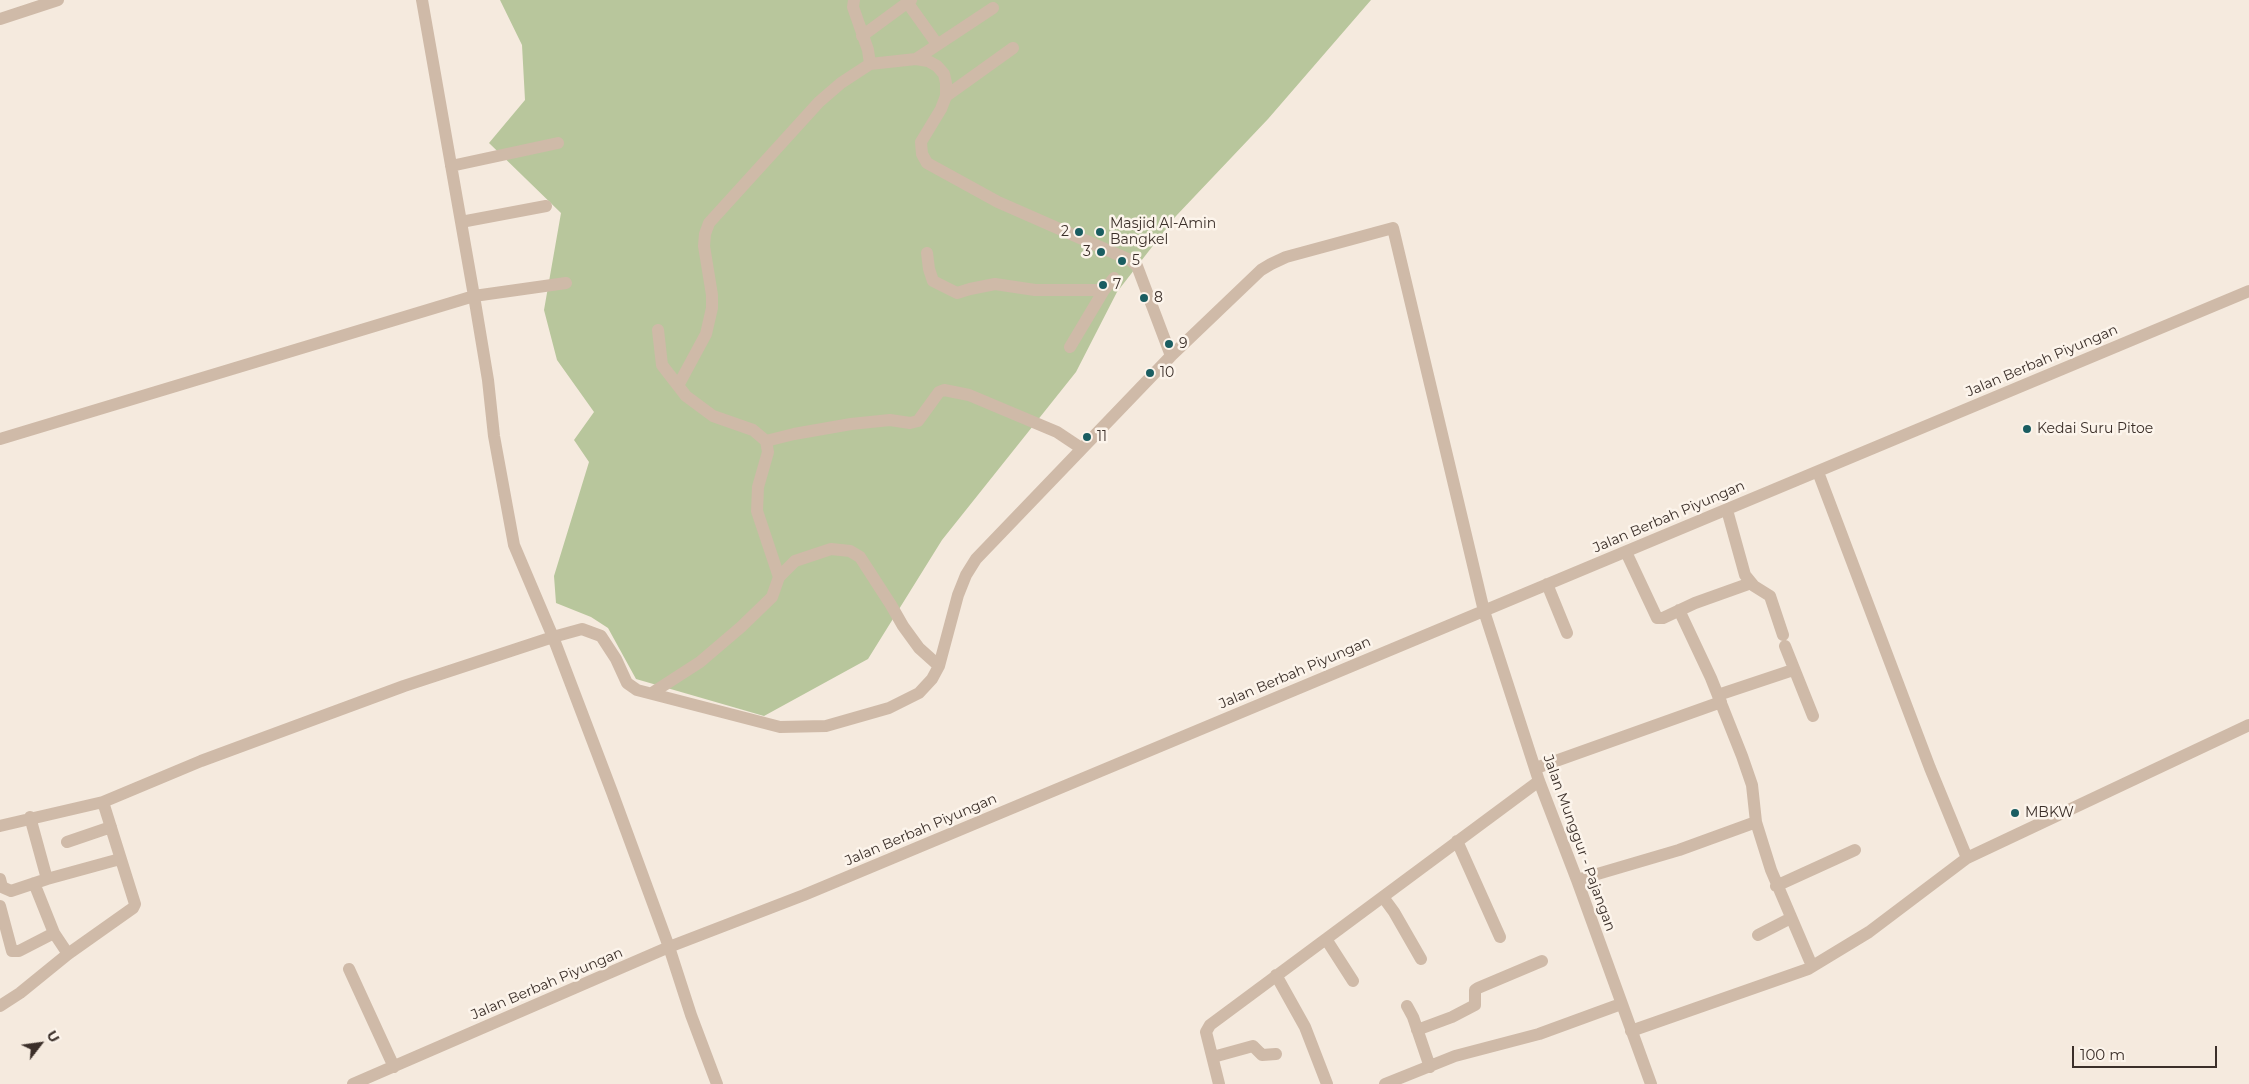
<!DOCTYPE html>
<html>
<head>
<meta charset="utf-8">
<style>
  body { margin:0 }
  #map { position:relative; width:2249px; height:1084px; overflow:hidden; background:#f5eade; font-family:Montserrat,sans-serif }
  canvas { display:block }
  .north { position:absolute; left:15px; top:1019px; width:50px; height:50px; -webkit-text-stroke:4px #fcf4eb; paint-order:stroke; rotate:60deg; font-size:14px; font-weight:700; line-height:20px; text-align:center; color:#3b2f29 }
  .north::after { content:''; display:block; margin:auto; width:18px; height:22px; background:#3b2f29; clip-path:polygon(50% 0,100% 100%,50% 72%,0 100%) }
  .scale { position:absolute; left:2072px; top:1046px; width:145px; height:22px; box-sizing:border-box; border:2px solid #3b2f29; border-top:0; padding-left:6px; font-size:15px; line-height:18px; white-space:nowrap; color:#3b2f29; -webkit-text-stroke:4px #fcf4eb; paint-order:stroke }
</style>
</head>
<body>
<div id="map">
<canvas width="2249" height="1084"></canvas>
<div class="north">U</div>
<div class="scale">100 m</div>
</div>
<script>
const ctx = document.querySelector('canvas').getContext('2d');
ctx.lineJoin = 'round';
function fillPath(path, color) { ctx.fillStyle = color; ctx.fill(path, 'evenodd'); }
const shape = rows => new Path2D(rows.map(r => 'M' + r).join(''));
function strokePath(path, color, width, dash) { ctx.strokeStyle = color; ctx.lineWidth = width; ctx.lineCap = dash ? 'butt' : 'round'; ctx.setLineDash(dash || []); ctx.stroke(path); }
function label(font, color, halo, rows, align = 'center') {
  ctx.font = font + ' Montserrat,sans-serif'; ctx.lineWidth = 5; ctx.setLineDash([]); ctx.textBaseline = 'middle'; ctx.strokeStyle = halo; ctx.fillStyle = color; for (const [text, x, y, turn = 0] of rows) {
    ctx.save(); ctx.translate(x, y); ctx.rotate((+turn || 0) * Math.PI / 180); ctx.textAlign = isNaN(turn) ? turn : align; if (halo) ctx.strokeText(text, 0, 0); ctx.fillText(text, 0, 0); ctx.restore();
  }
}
fillPath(shape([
  [500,0,1371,0,1268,119,1176,216,1117,292,1076,372,942,540,868,659,764,716,636,679,608,628,591,617,556,603,554,576,589,462,574,440,594,412,557,360,544,310,561,213,489,143,525,100,522,45]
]), '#b8c69c');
strokePath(shape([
  [422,0,474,296,488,380,494,436,514,545,553,637,612,792,669,947,691,1015,717,1084],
  [854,0,853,7,868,50,870,64],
  [907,2,937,44],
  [0,19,58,0],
  [862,36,911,0],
  [916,59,993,8],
  [946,96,1013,48],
  [451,166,558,143],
  [461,222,546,206],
  [927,253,929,269,933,281,957,293,970,289,995,284,1035,290,1104,290,1114,278],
  [658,330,662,365,686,396,713,416,753,430,766,441,768,452,758,487,757,511,779,577],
  [1070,347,1104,290],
  [679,384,706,334,712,308,712,295,704,246,705,234,709,223,819,102,841,83,870,64,916,59,928,61,937,66,944,74,946,83,946,96,941,109,921,142,922,154,927,163,998,202,1130,260,1137,266,1171,356],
  [0,439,474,296,566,283],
  [766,441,794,434,851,424,890,420,910,423,918,421,939,392,944,390,969,395,1057,432,1081,448],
  [1818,472,1930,768,1967,858],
  [1727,510,1745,575,1754,586,1770,596,1783,635],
  [1626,552,1657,618,1663,618,1695,603,1751,583],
  [1547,584,1567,633],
  [1679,610,1711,678,1742,756,1752,785,1756,822,1771,870,1812,966],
  [1785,646,1813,716],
  [652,693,700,662,741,627,772,597,779,577,795,561,831,549,850,551,860,557,891,605,903,626,919,648,939,666],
  [1718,695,1793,670],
  [1536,768,1721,702],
  [30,817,47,879],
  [0,826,103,802,201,761,404,686,553,637,582,629,601,636,616,659,627,683,637,690,780,727,826,726,889,708,919,693,932,679,939,666,958,595,966,575,976,559,1171,356,1261,270,1271,264,1286,257,1393,228,1484,611,1539,781,1577,880,1651,1084],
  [1457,841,1500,937],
  [67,842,111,827],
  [0,879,2,887,11,891,47,879,120,859],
  [1577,880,1679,850,1756,822],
  [34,883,54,933,68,954],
  [1776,886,1855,850],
  [1383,897,1394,912,1421,959],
  [0,906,12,951,19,951,54,933],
  [1758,935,1791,918],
  [1326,939,1353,981],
  [349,969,394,1067],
  [1276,975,1305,1027,1327,1084],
  [0,1006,20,993,68,954,133,908,135,904,103,802],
  [1407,1006,1413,1017,1430,1067],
  [1417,1030,1452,1017,1475,1005,1475,990,1478,988,1542,961],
  [1631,1031,1808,969,1869,932,1967,858,2249,725],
  [1213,1057,1253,1046,1262,1055,1276,1054],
  [353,1084,669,947,804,895,2249,291],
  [1219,1084,1206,1032,1210,1025,1539,781],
  [1385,1084,1455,1056,1539,1034,1621,1004]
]), '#cfbaa8', 12);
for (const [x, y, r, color] of [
  [1079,232,5,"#1a5d61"],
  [1100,232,5,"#1a5d61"],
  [1101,252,5,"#1a5d61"],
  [1122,261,5,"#1a5d61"],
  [1103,285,5,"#1a5d61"],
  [1144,298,5,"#1a5d61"],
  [1169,344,5,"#1a5d61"],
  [1150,373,5,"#1a5d61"],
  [2027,429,5,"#1a5d61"],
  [1087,437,5,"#1a5d61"],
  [2015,813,5,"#1a5d61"]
]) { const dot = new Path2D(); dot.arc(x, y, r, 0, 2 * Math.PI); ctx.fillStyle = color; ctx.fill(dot); strokePath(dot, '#fcf4eb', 2); }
label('14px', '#3b2f29', '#fcf4eb', [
  ["Masjid Al-Amin",1110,224],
  ["Bangkel",1110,240],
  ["2",1069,232,"right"],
  ["3",1091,252,"right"],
  ["5",1132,261],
  ["7",1113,285],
  ["8",1154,298],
  ["9",1179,344],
  ["10",1160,373],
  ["Kedai Suru Pitoe",2037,429],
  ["11",1097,437],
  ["MBKW",2025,813]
], 'left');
label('14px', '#3b2f29', '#fcf4eb', [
  ["Jalan Berbah Piyungan",2042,361,-23],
  ["Jalan Berbah Piyungan",1669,517,-23],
  ["Jalan Berbah Piyungan",1295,673,-23],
  ["Jalan Berbah Piyungan",921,830,-23],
  ["Jalan Munggur - Pajangan",1579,843,70],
  ["Jalan Berbah Piyungan",547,984,-23]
]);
</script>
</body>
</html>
